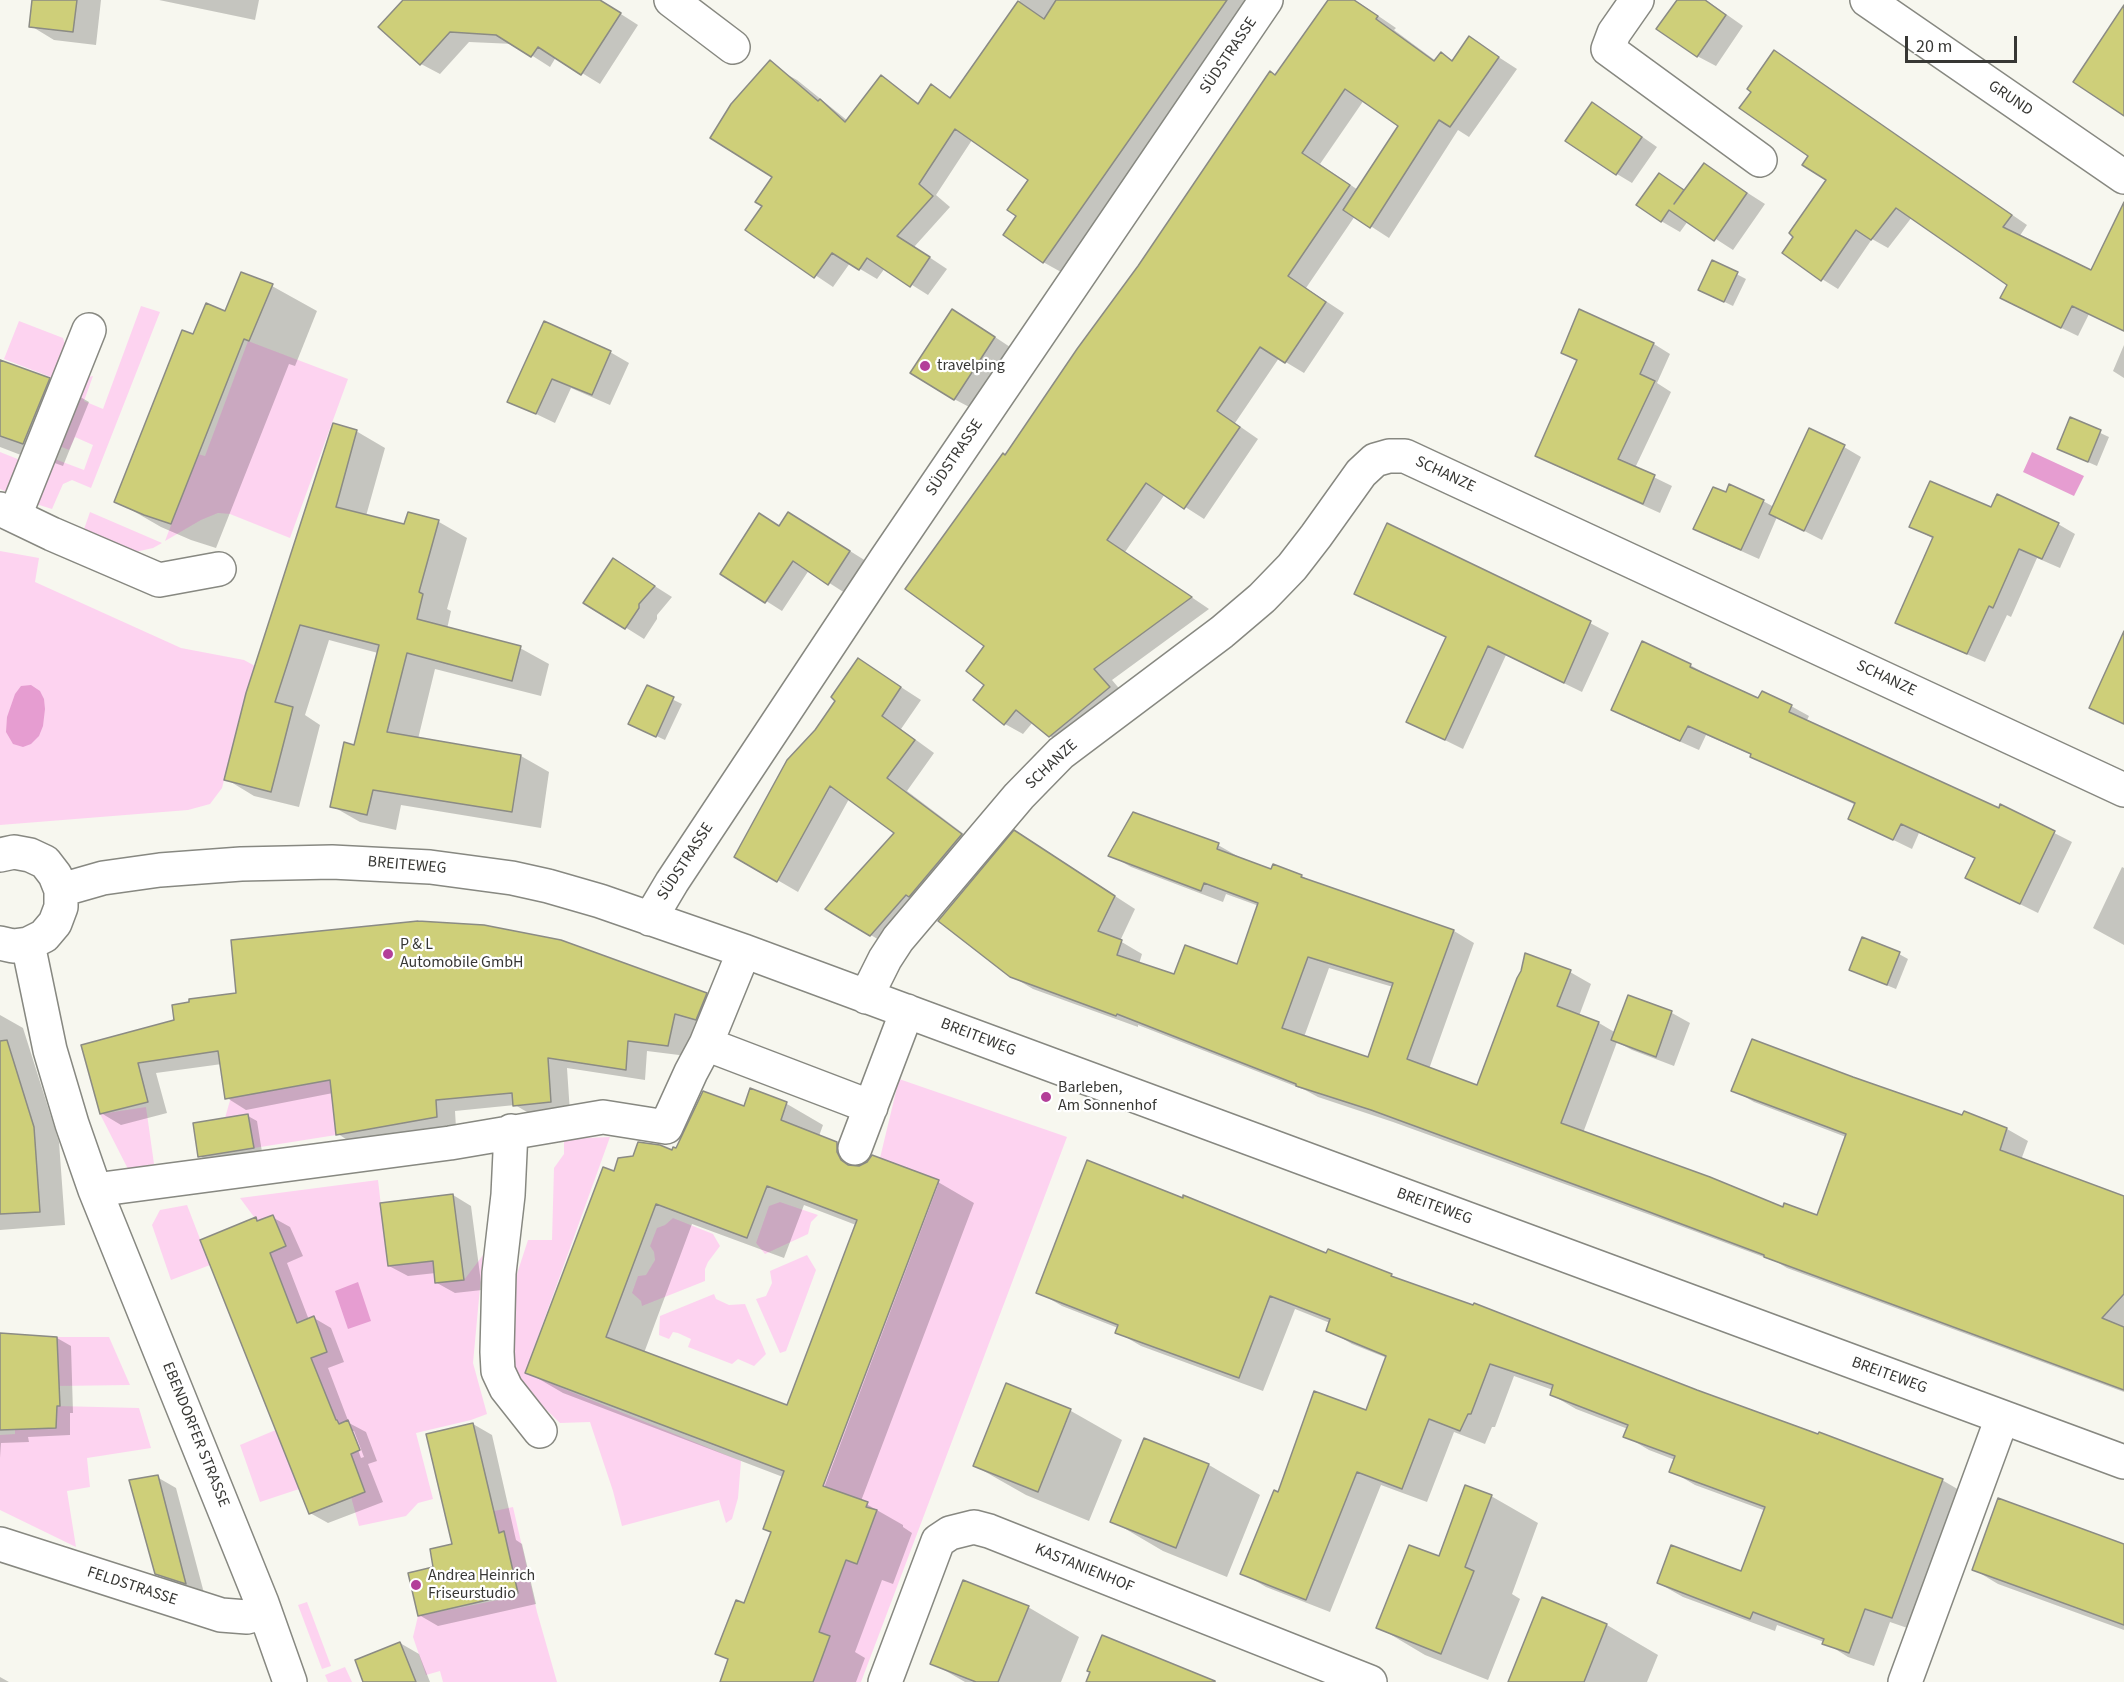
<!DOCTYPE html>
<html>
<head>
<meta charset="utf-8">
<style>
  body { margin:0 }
  #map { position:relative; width:2124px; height:1682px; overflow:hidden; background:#f7f7ef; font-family:"Source Sans 3",sans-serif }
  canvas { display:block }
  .scale { position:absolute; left:1905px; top:36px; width:112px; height:27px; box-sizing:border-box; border:3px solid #373734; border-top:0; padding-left:8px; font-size:18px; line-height:21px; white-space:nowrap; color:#373734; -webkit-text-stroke:4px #fff; paint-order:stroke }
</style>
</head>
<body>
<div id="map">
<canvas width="2124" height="1682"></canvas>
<div class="scale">20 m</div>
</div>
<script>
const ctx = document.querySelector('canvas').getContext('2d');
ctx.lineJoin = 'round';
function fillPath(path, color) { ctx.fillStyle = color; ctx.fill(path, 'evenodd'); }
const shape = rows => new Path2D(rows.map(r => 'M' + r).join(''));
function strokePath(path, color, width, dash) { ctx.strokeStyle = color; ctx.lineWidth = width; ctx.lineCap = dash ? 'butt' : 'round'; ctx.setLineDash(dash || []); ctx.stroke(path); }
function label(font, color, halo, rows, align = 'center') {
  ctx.font = font + ' "Source Sans 3",sans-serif'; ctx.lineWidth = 4.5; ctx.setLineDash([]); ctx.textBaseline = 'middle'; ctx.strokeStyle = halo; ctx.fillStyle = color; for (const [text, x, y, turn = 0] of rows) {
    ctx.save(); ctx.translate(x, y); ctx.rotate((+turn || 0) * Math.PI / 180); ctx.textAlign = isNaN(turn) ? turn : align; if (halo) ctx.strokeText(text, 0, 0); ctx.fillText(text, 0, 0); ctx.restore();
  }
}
fillPath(shape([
  [141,306,160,312,91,488,72,480,63,484,52,509,33,503,52,458,84,470,93,445,75,437,69,450,57,445,80,379,93,376,84,401,103,409],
  [19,321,63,338,68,353,58,380,4,359],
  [248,341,348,379,290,538,230,514,218,513,201,520,165,541,198,454,205,456],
  [0,452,25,462,12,494,0,489],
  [90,512,162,543,153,548,131,553,82,535],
  [0,551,39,558,35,582,181,648,244,660,255,666,246,693,222,788,210,804,188,810,0,825],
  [899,1079,1067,1137,861,1682,813,1682,819,1632,846,1560,857,1564,876,1511,866,1507,867,1502,823,1486,938,1180,880,1158],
  [330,1080,336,1135,254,1148,248,1114,225,1118,233,1090],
  [146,1107,154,1164,128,1169,100,1114],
  [610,1137,525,1373,741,1461,738,1498,732,1519,726,1523,719,1500,622,1526,613,1491,590,1422,560,1423,526,1390,516,1375,509,1350,508,1318,516,1277,528,1240,552,1240,554,1168,564,1154,564,1139],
  [378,1180,388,1266,433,1261,436,1283,464,1280,483,1255,473,1363,487,1414,471,1420,416,1433,433,1499,418,1503,406,1516,359,1526,351,1497,365,1491,351,1454,360,1450,348,1420,339,1424,337,1420,281,1442,299,1489,260,1502,240,1445,278,1429,311,1358,327,1351,314,1316,296,1322,270,1253,286,1246,273,1215,257,1221,240,1198],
  [780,1202,818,1215,811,1222,808,1234,765,1254,756,1243,769,1206],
  [187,1205,210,1265,171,1280,152,1225,160,1210],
  [673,1218,713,1234,720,1246,708,1262,705,1269,705,1281,642,1306,641,1301,632,1293,638,1276,646,1275,655,1260,654,1252,650,1246,657,1228,665,1225],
  [807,1255,816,1270,786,1351,780,1353,756,1299,766,1296,772,1283,770,1271],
  [714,1294,716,1299,729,1305,745,1304,766,1354,754,1366,738,1359,732,1364,688,1347,691,1339,678,1333,673,1332,669,1339,659,1335,660,1316],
  [57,1337,109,1337,130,1385,56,1386],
  [57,1406,139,1408,151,1448,87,1458,90,1487,67,1491,76,1547,0,1510,0,1435,15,1434,15,1429,56,1428],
  [513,1507,537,1612,557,1682,443,1682,440,1671,426,1675,413,1637,418,1616,518,1596,504,1532,463,1540,452,1520],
  [307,1602,331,1666,322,1669,298,1605],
  [345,1667,352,1682,328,1682,325,1675]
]), '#fdd3f0');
fillPath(shape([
  [2032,452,2084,476,2074,496,2023,472],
  [31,685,40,691,44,699,45,709,43,726,39,736,31,744,23,747,13,744,6,732,7,717,15,694,21,686],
  [358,1282,371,1321,348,1329,335,1291]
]), '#e69dd1');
fillPath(shape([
  [34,0,101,0,96,45,54,40,31,26],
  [159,0,259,0,255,20],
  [405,0,599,0,638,25,600,84,556,57,550,67,514,44,469,42,440,74,421,64,381,27],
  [1020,0,1252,0,1061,272,1043,262,1018,216,1030,180,972,140,936,195,950,207,914,247,947,269,928,295,885,268,877,279,850,263,833,287,748,230,764,206,774,177,779,70,797,80,848,121,881,77,920,104,932,86,952,98],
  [1329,0,1355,0,1396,28,1394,30,1436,61,1441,54,1454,61,1469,38,1517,69,1469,137,1458,130,1389,238,1355,216,1306,288,1344,313,1304,373,1279,358,1235,423,1258,439,1204,519,1165,494,1125,552,1209,609,1112,680,1128,699,1069,747,1050,736,1033,722,1023,734,1005,724,987,685,986,645,1006,457],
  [1364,100,1401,126,1358,190,1320,164],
  [1678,0,1706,0,1743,26,1716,66,1697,56],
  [1775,52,2027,225,2019,237,2092,272,2124,244,2124,331,2089,314,2078,336,2018,307,2002,298,2009,284,1912,217,1888,248,1872,239,1838,289,1822,279,1828,180,1810,155,1753,91],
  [1608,113,1657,147,1632,183,1617,174],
  [1704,165,1765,204,1733,250,1688,221,1680,232,1661,221,1677,186,1685,191],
  [1713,262,1746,279,1733,306,1708,294],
  [272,286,317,311,295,366,289,364,216,548,191,540,161,527,116,501,194,336,226,313],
  [1580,311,1654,344,1670,354,1657,383,1671,392,1635,468,1672,486,1660,513,1554,465,1537,455,1578,362,1562,353],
  [971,321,1013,349,973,409,954,399],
  [2124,345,2124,378,2113,371],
  [610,352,629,363,610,405,571,388,555,423,509,401,526,362],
  [0,361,49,379,89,402,63,466,49,461,26,457,0,447],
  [2070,419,2109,437,2097,466,2067,453],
  [356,431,385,448,366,516,405,526,409,514,439,522,467,538,447,609,451,611,447,629,520,648,549,664,541,696,435,669,418,739,521,756,549,772,541,828,401,805,396,830,360,822,332,806,355,746,378,653,329,640,305,715,320,725,299,807,254,796,226,779],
  [1844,447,1861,457,1822,540,1777,517,1759,559,1712,538,1695,528,1763,501,1774,507],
  [1991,509,2058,524,2075,534,2060,568,2037,558,2011,617,2007,615,1985,662,1915,632,1897,622,1934,539,1911,527],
  [805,523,866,561,845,593,809,570,782,611,722,573,780,527],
  [631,571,672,597,657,615,657,619,644,639,585,602],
  [1356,593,1590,623,1609,633,1582,692,1506,655,1463,749,1408,722,1447,638],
  [859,660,921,700,901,729,934,753,907,791,981,847,891,947,827,909,896,833,849,799,798,892,736,856,837,700],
  [1690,665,1708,675,1707,676,1759,700,1791,706,1809,716,1806,722,2000,810,2001,806,2072,842,2038,913,1967,878,1976,859,1919,833,1912,849,1850,819,1856,805,1770,766,1752,755,1706,735,1699,750,1631,720,1613,710],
  [647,687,682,704,665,740,639,728],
  [1036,845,1135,909,1120,941,1142,954,1139,964,1175,976,1238,966,1259,906,1226,894,1223,902,1131,867,1110,855,1218,845,1239,857,1239,859,1272,871,1274,866,1302,876,1315,884,1454,931,1474,943,1429,1069,1478,1087,1570,972,1591,984,1579,1016,1599,1023,1616,1033,1629,997,1672,1013,1690,1023,1674,1066,1632,1050,1617,1042,1583,1133,1784,1209,1818,1217,1846,1137,1754,1102,1733,1090,1963,1117,1965,1112,2007,1129,2028,1141,2021,1160,2124,1198,2124,1392,1787,1268,1777,1262,1667,1221,1393,1122,1318,1097,1305,1090,1138,1025,1138,1027,1033,989,1011,976],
  [1329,968,1393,987,1369,1059,1304,1037],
  [2122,867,2124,868,2124,945,2093,928],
  [1899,954,1908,959,1896,989,1859,974],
  [706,994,726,1005,715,1030,695,1024,687,1056,647,1051,645,1080,567,1068,570,1113,534,1116,515,1105,455,1111,456,1128,357,1146,338,1134,333,1093,246,1110,227,1098,222,1064,156,1073,167,1113,121,1125,101,1113,83,1046],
  [0,1015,23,1028,59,1142,65,1225,0,1230],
  [751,1090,787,1104,823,1125,819,1136,837,1143,869,1162,938,1182,974,1203,861,1501,903,1525,903,1527,912,1533,893,1584,882,1580,855,1652,865,1658,856,1682,721,1682,729,1660,717,1653,745,1605,772,1532,783,1477,563,1393,527,1372,615,1173,677,1149,744,1108],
  [935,1185,938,1185,822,1493,819,1492],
  [804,1205,856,1225,787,1407,644,1353,692,1224,784,1258],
  [248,1116,257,1121,262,1152,208,1161,199,1156],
  [453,1195,471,1206,482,1290,455,1293,437,1283,436,1273,408,1276,389,1266],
  [272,1217,290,1227,303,1256,287,1263,309,1320,314,1318,331,1328,344,1362,328,1368,349,1423,366,1432,377,1461,368,1464,383,1502,328,1523,310,1513,255,1219,260,1221],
  [351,1431,354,1431,364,1457,361,1458],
  [1327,1255,1391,1275,1402,1281,1696,1391,1942,1480,1966,1494,1916,1631,1890,1622,1874,1666,1848,1657,1824,1642,1777,1625,1775,1631,1683,1597,1658,1583,1742,1573,1766,1511,1695,1485,1671,1471,1675,1460,1649,1450,1625,1436,1628,1429,1576,1409,1552,1395,1553,1390,1514,1376,1495,1427,1492,1427,1485,1444,1454,1432,1427,1502,1381,1485,1330,1612,1266,1587,1242,1573,1279,1494,1366,1412,1387,1358,1352,1344,1328,1330,1330,1323,1295,1309,1263,1391,1141,1346,1117,1332,1118,1328,1062,1306,1038,1292],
  [0,1336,57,1338,71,1346,73,1413,70,1413,70,1435,28,1437,29,1442,1,1443,0,1458],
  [1007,1385,1071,1411,1122,1440,1089,1521,1026,1495,975,1466],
  [473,1424,492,1435,516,1540,522,1544,536,1604,438,1626,419,1615,454,1545],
  [1145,1440,1209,1465,1260,1495,1227,1577,1163,1551,1112,1521],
  [157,1477,176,1488,204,1593,175,1584,156,1573],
  [1491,1496,1538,1523,1512,1594,1520,1599,1488,1680,1425,1655,1378,1627,1440,1558],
  [2124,1546,2124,1630,1998,1584,1973,1569],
  [1028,1607,1079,1637,1061,1682,965,1682,932,1663],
  [1607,1625,1658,1655,1647,1682,1513,1682],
  [400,1643,419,1654,430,1682,365,1682],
  [0,1677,9,1682,0,1682]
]), '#0003');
const building = shape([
  [32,0,77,0,73,32,29,27,32,0],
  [403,0,600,0,621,13,581,75,538,47,531,57,496,35,450,32,420,65,378,27,403,0],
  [1056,0,1227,0,1043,263,1003,235,1016,216,1007,210,1028,180,955,129,919,184,933,196,897,236,930,257,910,287,867,258,859,270,832,253,814,278,745,230,762,206,755,202,772,177,710,138,731,104,770,60,818,101,820,99,845,122,881,75,918,104,931,84,950,98,1018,1,1044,19,1056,0],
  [1328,0,1354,0,1378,16,1376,19,1434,61,1441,52,1452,61,1469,36,1499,57,1450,127,1439,120,1370,228,1343,210,1398,126,1345,89,1302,153,1350,185,1288,276,1326,302,1285,363,1260,347,1217,411,1240,427,1184,509,1146,483,1107,540,1192,597,1094,669,1110,687,1049,737,1016,710,1004,725,973,700,984,685,966,671,984,646,905,589,1003,453,1005,455,1077,349,1138,266,1270,71,1275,75,1328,0],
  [1677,0,1705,0,1726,15,1697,57,1656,29,1677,0],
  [2124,5,2124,116,2073,82,2124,5],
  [1774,50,2012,215,2003,227,2091,270,2124,202,2124,331,2072,306,2061,328,2000,298,2007,285,1896,208,1871,240,1856,230,1821,281,1782,253,1793,237,1789,233,1826,180,1802,165,1808,156,1739,108,1751,92,1747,89,1774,50],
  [1592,102,1642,137,1616,175,1565,141,1592,102],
  [1704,163,1747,193,1714,241,1669,210,1661,222,1636,205,1659,173,1684,190,1674,204,1704,163],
  [1712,260,1738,272,1724,302,1698,290,1712,260],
  [241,272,273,284,249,341,244,339,171,524,144,515,114,502,182,330,193,334,206,303,225,311,241,272],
  [952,309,995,337,954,400,910,373,952,309],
  [1579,309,1654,343,1640,374,1655,381,1618,459,1655,475,1643,504,1535,456,1577,360,1561,353,1579,309],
  [544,321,611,351,592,395,552,379,536,414,507,402,544,321],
  [0,360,50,378,23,444,0,436,0,360],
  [2070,417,2101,430,2088,462,2057,449,2070,417],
  [333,423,357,430,336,507,404,524,408,512,439,520,419,592,423,594,417,619,521,646,512,681,407,653,387,732,521,755,512,812,373,790,367,815,330,807,344,742,354,745,379,645,300,625,275,702,293,707,271,792,224,780,246,693,333,423],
  [1809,428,1845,445,1804,531,1769,514,1809,428],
  [1930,481,1991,507,1997,494,2059,523,2042,559,2019,549,1993,608,1989,606,1967,654,1895,623,1933,537,1909,527,1930,481],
  [1729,484,1764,500,1741,550,1693,529,1713,487,1726,492,1729,484],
  [788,512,850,551,828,585,793,561,765,603,720,574,759,513,779,526,788,512],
  [1387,523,1591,621,1564,683,1488,646,1445,740,1406,722,1446,637,1354,594,1387,523],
  [613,558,655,586,639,604,639,608,625,629,583,603,613,558],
  [2124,631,2124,724,2089,708,2124,631],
  [1642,641,1691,664,1690,667,1758,698,1762,691,1792,705,1789,712,1999,808,2000,804,2055,831,2020,904,1965,878,1975,858,1901,824,1893,840,1848,819,1855,803,1750,757,1751,754,1688,726,1680,741,1611,710,1642,641],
  [858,658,901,687,882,716,915,740,887,778,962,834,909,897,906,895,870,936,825,909,894,833,830,786,777,882,734,857,787,760,815,730,835,701,831,697,858,658],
  [647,685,674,697,656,737,628,724,647,685],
  [1133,812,1219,843,1217,849,1271,869,1273,864,1302,875,1301,877,1454,930,1407,1059,1477,1085,1517,978,1521,971,1525,953,1571,970,1557,1006,1599,1022,1561,1123,1710,1177,1783,1207,1784,1203,1817,1215,1846,1134,1731,1091,1752,1039,1853,1077,1962,1115,1964,1111,2007,1128,2000,1150,2124,1196,2124,1294,2102,1318,2124,1327,2124,1390,1764,1257,1764,1255,1644,1210,1371,1110,1296,1086,1296,1084,1117,1014,1116,1016,1010,977,938,921,1014,830,1115,896,1098,931,1122,940,1117,955,1174,974,1185,945,1237,964,1258,903,1204,883,1201,891,1108,856,1133,812],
  [1308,957,1393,983,1368,1057,1282,1028,1308,957],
  [418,921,484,925,561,940,707,993,696,1020,675,1014,668,1046,628,1041,626,1070,548,1058,551,1102,513,1106,512,1093,436,1100,437,1117,336,1135,330,1080,225,1099,218,1051,138,1063,148,1102,100,1114,81,1045,174,1020,172,1005,189,1002,189,999,236,993,231,940,418,921],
  [1862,937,1900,952,1887,985,1849,970,1862,937],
  [1628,995,1672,1011,1656,1057,1611,1040,1628,995],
  [7,1040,34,1127,40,1212,0,1214,0,1041,7,1040],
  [750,1088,787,1102,781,1120,837,1142,837,1152,841,1160,848,1165,859,1166,867,1162,872,1155,939,1180,823,1486,868,1502,866,1507,877,1510,857,1564,846,1560,819,1632,830,1636,813,1682,720,1682,728,1659,715,1654,736,1600,744,1603,771,1532,763,1529,784,1471,525,1373,603,1167,614,1171,618,1158,633,1156,638,1142,660,1145,672,1150,673,1147,676,1148,703,1091,744,1106,750,1088],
  [767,1186,857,1220,787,1405,606,1337,656,1204,747,1238,767,1186],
  [248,1114,254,1148,198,1157,193,1123,248,1114],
  [1087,1160,1183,1198,1183,1195,1326,1253,1328,1249,1392,1274,1391,1276,1473,1305,1474,1303,1697,1390,1818,1434,1819,1432,1943,1479,1892,1618,1865,1609,1849,1653,1822,1644,1824,1639,1753,1612,1750,1619,1657,1583,1671,1545,1741,1571,1765,1507,1669,1472,1675,1456,1623,1437,1628,1425,1550,1395,1553,1385,1490,1364,1471,1414,1468,1414,1460,1431,1429,1419,1402,1489,1357,1472,1306,1600,1240,1574,1274,1490,1278,1492,1314,1391,1366,1410,1386,1356,1326,1331,1330,1319,1270,1296,1239,1378,1115,1333,1118,1325,1036,1293,1087,1160],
  [453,1194,464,1280,435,1283,433,1261,388,1266,380,1203,453,1194],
  [273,1215,286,1246,270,1253,297,1323,314,1316,327,1352,311,1358,336,1420,337,1420,339,1424,348,1420,360,1450,351,1454,365,1492,309,1514,200,1240,256,1217,257,1221,273,1215],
  [0,1333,57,1337,60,1406,57,1406,56,1428,0,1430,0,1333],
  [1006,1383,1071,1409,1038,1492,973,1466,1006,1383],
  [473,1423,499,1533,504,1531,518,1593,418,1616,408,1573,433,1567,430,1549,452,1544,426,1434,473,1423],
  [1144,1438,1209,1464,1176,1548,1110,1522,1144,1438],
  [158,1475,186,1584,155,1574,129,1480,158,1475],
  [1465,1485,1492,1495,1465,1567,1474,1571,1441,1654,1376,1628,1409,1545,1439,1556,1465,1485],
  [1998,1498,2124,1544,2124,1625,1972,1570,1998,1498],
  [963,1580,1029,1606,998,1682,976,1682,930,1664,963,1580],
  [1542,1597,1607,1624,1584,1682,1508,1682,1542,1597],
  [1102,1635,1215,1681,1215,1682,1086,1682,1090,1672,1087,1671,1102,1635],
  [400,1642,416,1682,363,1682,355,1660,400,1642]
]);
fillPath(building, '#cecf79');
strokePath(building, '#8b8b84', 1.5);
const minor = shape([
  [671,0,733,47],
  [1637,0,1614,33,1608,49,1760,160],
  [1867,0,2124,177],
  [0,509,52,534,159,580,219,569],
  [15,515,89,330],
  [0,855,14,852,30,855,45,862,55,875,61,890,61,907,55,923,44,936,28,944,13,946,0,943],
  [61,890,103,878,160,870,241,864,332,862,430,867,512,878,548,886,600,901,744,951,2124,1462],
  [650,919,672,882,886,559,1266,0],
  [28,944,50,1050,72,1124,95,1190,262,1603,290,1682],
  [866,997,885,959,898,939,1019,796,1061,753,1222,632,1262,598,1292,567,1316,536,1361,473,1375,460,1389,456,1405,456,2124,790],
  [706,1044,871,1107],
  [511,1131,508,1195,499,1273,497,1352,498,1371,506,1388,540,1431],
  [855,1148,907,1011],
  [95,1190,450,1143,603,1117,666,1127,691,1072,706,1044,744,951],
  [0,1544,221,1615,247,1617,265,1612],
  [885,1682,938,1541,950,1533,974,1527,989,1531,1370,1682],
  [1905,1682,2002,1418]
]);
strokePath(minor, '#878881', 36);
strokePath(minor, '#fff', 33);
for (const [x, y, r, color] of [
  [925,366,6,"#b33f99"],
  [388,954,6,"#b33f99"],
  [1046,1097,6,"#b33f99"],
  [416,1585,6,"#b33f99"]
]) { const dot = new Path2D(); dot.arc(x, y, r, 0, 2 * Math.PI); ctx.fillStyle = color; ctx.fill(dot); strokePath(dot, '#fff', 2); }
label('16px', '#373734', '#fff', [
  ["SÜDSTRASSE",1229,56,-56],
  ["GRUND",2010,99,34],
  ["SÜDSTRASSE",955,458,-56],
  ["SCHANZE",1445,475,25],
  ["SCHANZE",1886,679,25],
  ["SCHANZE",1052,765,-43],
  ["SÜDSTRASSE",686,862,-57],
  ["BREITEWEG",407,866,5],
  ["BREITEWEG",978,1038,21],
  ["BREITEWEG",1434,1207,20],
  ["BREITEWEG",1889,1376,20],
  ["EBENDORFER STRASSE",195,1435,68],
  ["KASTANIENHOF",1084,1569,22],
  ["FELDSTRASSE",132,1587,18]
]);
label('16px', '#373734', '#fff', [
  ["travelping",937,366],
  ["P & L",400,945],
  ["Automobile GmbH",400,963],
  ["Barleben,",1058,1088],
  ["Am Sonnenhof",1058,1106],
  ["Andrea Heinrich",428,1576],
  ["Friseurstudio",428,1594]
], 'left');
</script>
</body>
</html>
